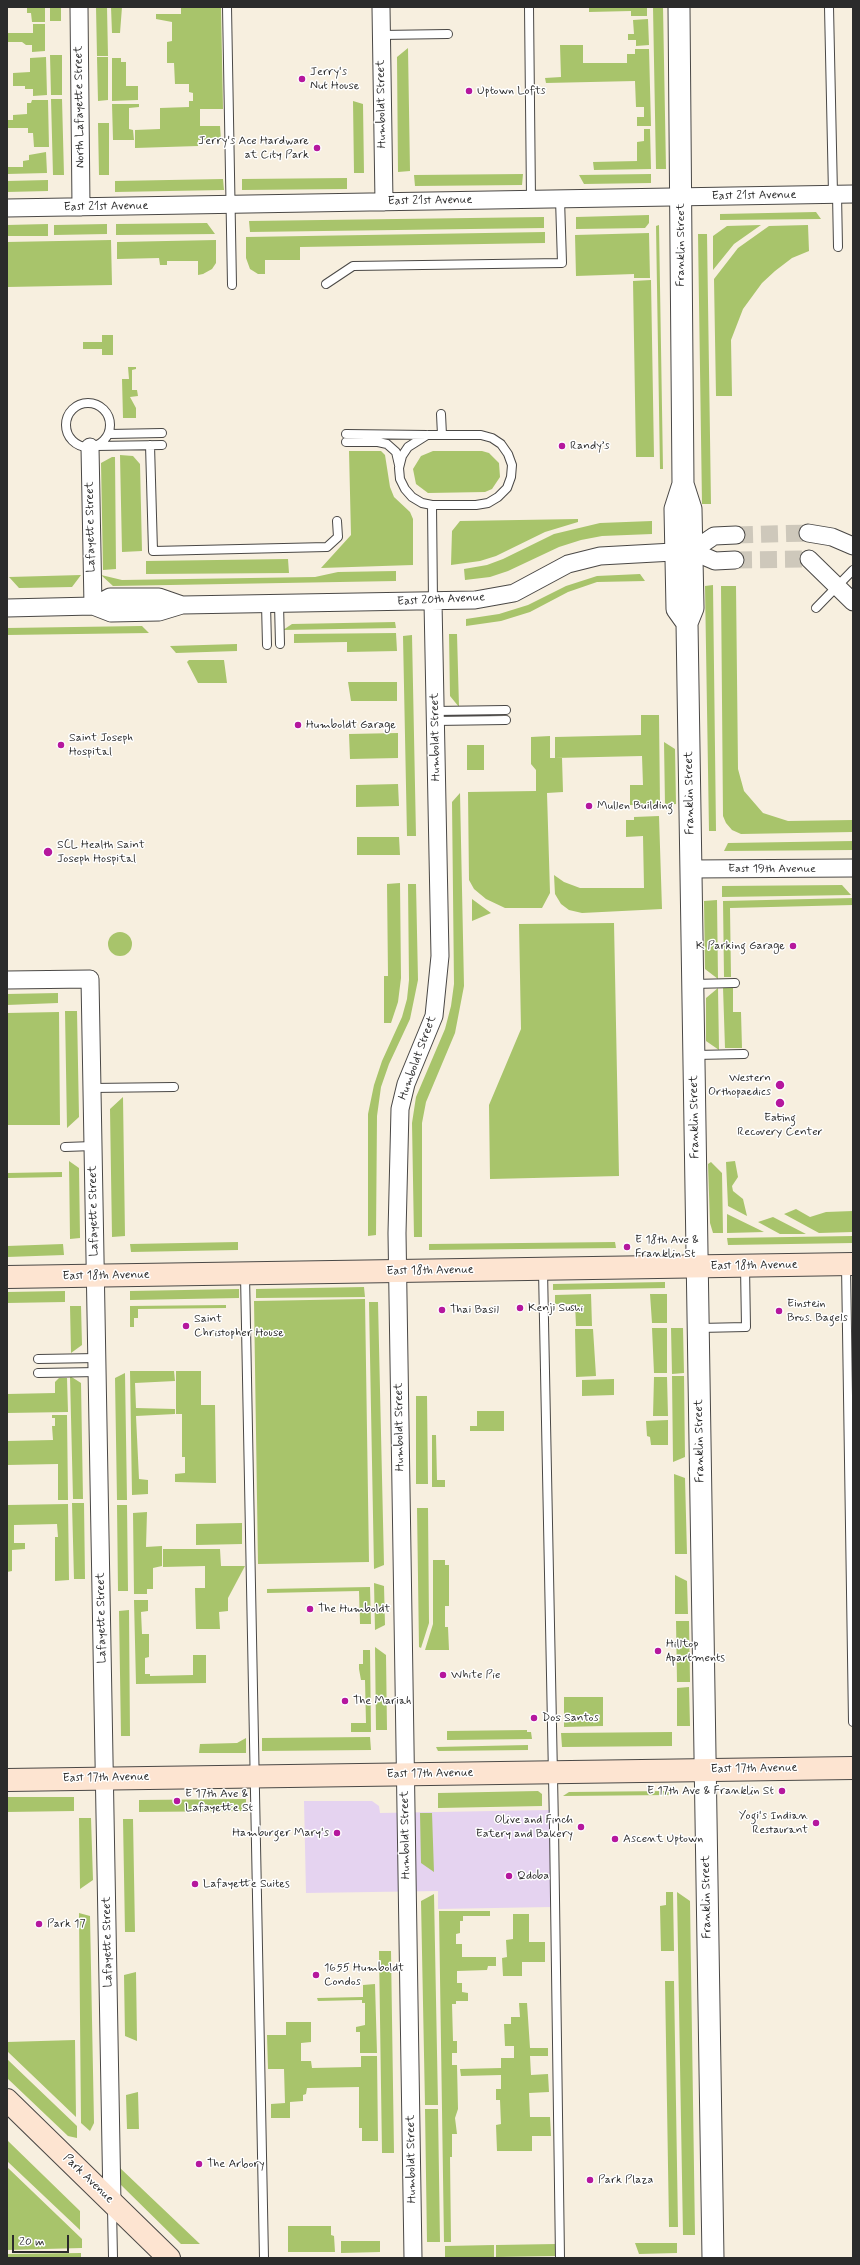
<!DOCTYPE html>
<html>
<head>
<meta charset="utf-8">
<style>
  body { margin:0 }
  #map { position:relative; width:860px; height:2265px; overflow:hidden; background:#f7efdf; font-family:Mynerve,sans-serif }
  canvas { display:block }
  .frame { position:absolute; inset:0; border:8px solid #2b2b2b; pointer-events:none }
  .scale { position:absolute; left:12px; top:2235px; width:57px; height:18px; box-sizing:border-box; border:2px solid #2b2b2b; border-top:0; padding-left:5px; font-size:12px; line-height:14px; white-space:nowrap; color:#2b2b2b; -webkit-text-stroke:3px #fff; paint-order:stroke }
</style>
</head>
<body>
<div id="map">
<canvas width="860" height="2265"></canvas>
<div class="frame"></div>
<div class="scale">20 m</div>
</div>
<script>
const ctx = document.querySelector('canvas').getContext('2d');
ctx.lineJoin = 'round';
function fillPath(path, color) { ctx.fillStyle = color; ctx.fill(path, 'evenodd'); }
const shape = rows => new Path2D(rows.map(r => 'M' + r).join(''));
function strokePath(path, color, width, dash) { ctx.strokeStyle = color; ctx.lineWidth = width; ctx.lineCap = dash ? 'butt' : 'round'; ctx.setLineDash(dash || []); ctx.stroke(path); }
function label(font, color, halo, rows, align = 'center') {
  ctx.font = font + ' Mynerve,sans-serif'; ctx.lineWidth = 3; ctx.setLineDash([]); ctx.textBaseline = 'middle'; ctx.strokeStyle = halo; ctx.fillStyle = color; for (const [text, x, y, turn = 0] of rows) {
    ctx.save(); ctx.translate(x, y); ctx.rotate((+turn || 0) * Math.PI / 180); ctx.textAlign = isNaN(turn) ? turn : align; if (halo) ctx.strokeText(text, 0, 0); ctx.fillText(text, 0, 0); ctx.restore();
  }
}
fillPath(shape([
  [304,1801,372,1801,379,1806,380,1813,550,1810,552,1907,438,1909,438,1891,306,1893]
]), '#e5d3f0');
fillPath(shape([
  [27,7,45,7,45,22,32,22,31,13,27,13],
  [50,7,61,7,61,21,50,21],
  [96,7,107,7,108,56,97,56],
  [111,7,122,7,120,33,112,33],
  [181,7,221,7,223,109,200,109,200,126,220,126,221,140,198,140,198,146,135,148,135,130,160,129,160,108,189,107,189,101,193,101,193,93,189,92,189,84,175,84,174,63,167,63,167,42,172,41,172,22,156,19,156,14,181,14],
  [594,7,647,7,647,16,631,16,631,11,589,12,589,8],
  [653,7,663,7,666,169,656,169],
  [648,19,649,45,636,46,636,40,628,40,628,34,634,34,633,20],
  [33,24,45,24,45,51,32,52,32,45,26,45,22,42,7,42,7,33,33,33],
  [560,45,583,45,583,63,627,63,627,54,635,54,635,49,649,49,651,126,637,126,637,117,644,117,644,107,636,107,635,81,546,83,545,78,561,77],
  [408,48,410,171,398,172,397,57],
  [50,55,62,55,62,95,51,95],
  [46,57,47,95,33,96,33,89,25,89,25,86,13,86,13,73,30,72,30,58],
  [97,57,108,57,108,100,98,101],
  [112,58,121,58,121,62,126,62,126,86,138,86,138,100,112,101],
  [51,99,62,99,64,175,53,175],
  [32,100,48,100,49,147,34,147,33,133,28,133,28,128,7,128,7,120,13,120,13,115,27,114,27,103,31,103],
  [353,101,363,104,364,173,354,173],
  [112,104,139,104,139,107,129,108,129,129,133,130,134,140,113,140],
  [98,123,109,123,109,175,99,175],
  [644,129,650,129,651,169,594,170,593,162,637,161,637,142,644,141],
  [46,152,47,173,7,174,7,167,23,167,23,161,29,160,29,155],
  [523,174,522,185,415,186,414,175],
  [651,174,651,183,584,184,579,175],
  [347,178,347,189,242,190,242,179],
  [223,179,224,190,115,192,115,181],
  [48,180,48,191,7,192,7,181],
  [816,212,821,219,720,220,720,214],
  [649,215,649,223,645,228,576,229,576,217],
  [544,217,544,228,250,232,249,221],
  [207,223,215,234,116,235,116,224],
  [48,224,48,236,7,236,7,225],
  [107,224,107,234,54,235,54,225],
  [659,225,663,469,660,469,656,226],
  [761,225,734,244,713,270,713,236,727,226],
  [808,225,809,251,792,258,775,271,762,283,743,309,731,340,732,396,716,396,714,279,738,248,769,226],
  [545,232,545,243,300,247,300,260,265,260,265,274,258,274,250,269,246,258,246,237],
  [649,233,650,278,634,278,634,274,576,276,575,235],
  [698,234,707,234,711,504,702,504],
  [111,240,112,285,7,287,7,242],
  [216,240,216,263,212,269,203,274,198,275,198,261,167,261,167,265,160,265,159,258,117,259,117,242],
  [651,280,654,457,636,457,633,281],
  [102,335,113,335,113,355,102,355,102,349,83,349,83,342,102,342],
  [128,367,136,367,136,369,132,370,132,390,137,390,138,396,130,397,136,408,136,418,123,418,122,379,129,379],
  [349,451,381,451,385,455,390,487,394,497,410,512,413,519,413,565,321,568,351,535],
  [433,451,482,451,489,453,499,463,500,477,492,489,485,492,428,493,416,484,413,469,421,456],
  [120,455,133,456,140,464,142,551,122,552],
  [112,457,115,457,116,569,103,570,101,463],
  [578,519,578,522,545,532,496,556,480,561,451,565,452,531,460,521],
  [652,521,652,534,602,536,581,540,559,547,508,571,490,577,465,580,464,569,487,565,503,559,554,534,600,523],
  [288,559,289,573,146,574,146,561],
  [396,571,396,581,113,586,101,575,122,580,315,577,338,572],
  [640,574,645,581,597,582,568,592,530,612,501,621,466,626,466,619,499,614,528,605,566,586,597,576],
  [81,575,72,587,19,588,9,577],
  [713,585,716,831,709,831,705,586],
  [721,586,736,586,738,769,744,791,763,813,788,821,853,820,853,832,741,834,732,830,726,823,723,816],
  [395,622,396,628,283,630,292,624],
  [142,626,149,633,7,635,7,628],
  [396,633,397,651,347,652,347,642,294,643,294,634],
  [449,634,457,634,459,707,450,696],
  [412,635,416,836,407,836,403,636],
  [237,644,237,651,176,653,170,646],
  [189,660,224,660,227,683,198,683,187,662],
  [348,682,397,682,397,701,351,701],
  [641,715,659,715,660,805,630,805,630,785,643,785,642,756,555,758,555,737,641,735],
  [398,733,398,758,350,759,349,734],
  [550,736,550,758,562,758,563,792,547,793,550,893,542,908,505,908,486,899,474,889,469,880,468,792,536,791,536,770,531,764,531,737],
  [664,742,675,749,676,804,665,805],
  [467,745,484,745,484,770,467,770],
  [398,784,399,806,356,807,356,785],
  [460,793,464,986,455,1033,426,1102,422,1123,422,1237,414,1237,412,1123,416,1097,445,1029,451,1006,454,984,452,802],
  [659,816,662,909,582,913,569,910,561,904,555,894,554,875,564,882,580,888,644,888,643,836,626,837,626,820,634,820,634,817],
  [357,837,399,837,400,855,357,855],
  [853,841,853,850,724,851,728,843],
  [400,883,401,978,398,1002,391,1023,384,1023,384,976,388,976,387,884],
  [408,884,416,884,418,980,410,1019,389,1064,381,1087,377,1116,376,1235,368,1236,368,1114,374,1085,382,1061,402,1017,407,999,409,980],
  [842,885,851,895,722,897,722,886],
  [853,898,853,905,730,908,731,977,724,977,723,901],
  [472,899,491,913,472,921],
  [717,900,717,901,718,979,705,969,704,901],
  [614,923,619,1176,490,1179,489,1105,521,1029,519,924],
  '108 944a12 12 0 1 1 24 0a12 12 0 1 1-24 0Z',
  [733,986,733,1012,741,1012,742,1048,725,1048,723,987],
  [718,988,719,1050,706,1041,706,998],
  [58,993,58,1003,7,1005,7,994],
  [65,1011,77,1011,79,1117,67,1128],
  [59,1012,60,1125,7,1125,7,1013],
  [123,1097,125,1236,112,1237,110,1109],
  [69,1161,79,1168,80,1238,70,1239],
  [735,1161,738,1177,732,1186,733,1191,743,1199,747,1216,728,1206,726,1162],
  [711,1162,722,1173,723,1233,713,1233,710,1223,708,1164],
  [62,1172,62,1177,7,1178,7,1173],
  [796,1209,810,1217,826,1212,853,1211,853,1232,819,1233,784,1214],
  [727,1214,764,1232,727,1233],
  [773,1217,806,1234,780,1234,758,1222],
  [853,1236,853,1243,728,1245,727,1238],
  [238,1242,238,1250,131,1252,130,1244],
  [615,1242,616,1248,429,1250,429,1244],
  [63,1244,64,1255,7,1257,7,1246],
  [665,1282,665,1288,553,1290,553,1284],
  [364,1287,365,1297,256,1298,256,1289],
  [239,1289,239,1298,130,1300,130,1291],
  [65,1291,65,1302,7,1303,7,1292],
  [591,1294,592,1326,576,1326,575,1304,555,1304,555,1295],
  [650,1294,667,1294,667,1323,652,1323],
  [365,1299,369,1562,258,1564,254,1301],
  [369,1302,378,1302,384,1565,374,1569],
  [226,1305,226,1308,138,1309,138,1318,134,1318,134,1327,130,1327,130,1306],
  [70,1306,81,1306,82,1345,71,1353],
  [652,1328,667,1328,667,1373,654,1373],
  [671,1328,683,1328,684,1373,672,1374],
  [575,1329,593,1329,596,1376,576,1377],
  [130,1371,174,1371,175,1381,135,1383,136,1408,175,1409,175,1414,136,1416,139,1479,148,1480,148,1494,132,1495],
  [176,1371,201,1371,201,1405,215,1405,216,1483,175,1482,175,1474,185,1473,185,1457,182,1457,182,1414,176,1414],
  [125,1373,127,1500,117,1500,115,1378],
  [70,1376,81,1383,83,1499,73,1499],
  [672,1376,684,1376,685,1457,673,1462],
  [654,1377,667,1377,668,1416,653,1416],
  [59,1378,67,1378,68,1412,7,1413,7,1394,55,1393,55,1382],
  [614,1379,614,1395,582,1396,582,1380],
  [416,1396,427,1396,428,1484,416,1484],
  [477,1411,504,1411,504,1431,470,1431,470,1426,477,1426],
  [52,1415,67,1415,68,1500,58,1500,58,1464,7,1465,7,1441,53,1440,52,1426,55,1426,55,1418,52,1418],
  [668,1420,668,1445,651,1445,650,1437,647,1436,646,1421],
  [432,1435,436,1435,437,1480,445,1480,445,1487,432,1487],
  [674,1474,685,1478,687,1554,675,1554],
  [72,1503,84,1503,85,1579,74,1579],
  [68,1504,69,1580,55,1581,55,1537,58,1537,57,1524,14,1525,14,1543,25,1543,25,1549,12,1550,12,1571,7,1572,7,1505],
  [117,1505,127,1505,128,1591,118,1591],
  [417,1508,428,1508,429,1623,421,1648,419,1647],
  [147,1512,146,1547,162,1546,162,1566,153,1568,153,1589,147,1589,147,1594,134,1594,133,1513],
  [242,1523,242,1544,196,1545,196,1524],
  [163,1549,220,1549,221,1566,245,1566,228,1598,228,1611,219,1612,220,1629,196,1629,195,1588,205,1588,205,1566,163,1567],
  [433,1560,445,1560,445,1565,449,1565,449,1606,445,1606,445,1627,448,1627,449,1650,425,1650,433,1624],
  [675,1575,687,1581,688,1614,675,1614],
  [374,1583,384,1586,385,1625,375,1630],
  [370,1587,371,1624,360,1624,359,1591,267,1593,267,1589],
  [134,1600,148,1600,148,1611,141,1612,142,1634,149,1634,149,1657,145,1658,145,1674,150,1674,150,1676,193,1675,193,1655,206,1655,206,1683,136,1684],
  [129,1610,130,1736,121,1736,119,1611],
  [676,1621,689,1621,690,1682,677,1682],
  [375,1647,386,1655,387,1730,376,1730],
  [363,1650,370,1650,371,1732,351,1732,351,1723,366,1723,365,1680,361,1680,359,1669,359,1664,363,1664],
  [689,1687,690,1726,677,1726,677,1688],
  [564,1697,603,1697,603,1726,564,1727],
  [527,1730,527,1732,531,1732,532,1739,447,1740,447,1731],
  [672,1732,672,1746,562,1747,561,1733],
  [370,1737,371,1750,262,1751,262,1738],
  [246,1738,246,1753,199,1753,200,1744,237,1743],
  [528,1745,528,1750,438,1751,436,1747],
  [538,1791,542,1794,542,1806,438,1808,438,1793],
  [671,1791,671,1795,563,1796,569,1792],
  [7,1797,74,1797,74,1811,7,1812],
  [246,1799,246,1811,139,1812,139,1800],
  [420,1813,432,1813,434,1872,421,1863],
  [79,1818,91,1818,93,1880,80,1889],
  [123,1819,133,1819,135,1932,125,1932],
  [666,1892,673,1892,674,1951,661,1951,660,1906,666,1905],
  [677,1892,690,1901,695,2235,683,2235],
  [434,1894,438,2105,425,2105,421,1901],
  [439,1911,490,1911,490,1916,463,1916,463,1921,460,1921,460,1933,456,1934,456,1944,462,1944,462,1957,496,1957,496,1966,488,1966,487,1970,457,1971,457,1983,462,1983,462,1992,468,1993,468,2001,456,2001,456,2004,452,2004,453,2041,457,2041,457,2053,452,2053,452,2065,457,2065,458,2109,455,2118,457,2134,452,2134,452,2157,450,2157,451,2242,444,2242],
  [79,1913,90,1916,94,2123,90,2131,81,2123],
  [513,1914,529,1914,529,1942,545,1942,545,1962,522,1962,522,1976,503,1976,502,1958,507,1957,506,1940,513,1939],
  [379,1951,391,1951,394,2153,382,2153],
  [136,1972,137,2041,125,2036,124,1975],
  [665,1981,674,1981,678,2227,669,2227],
  [375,1984,377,2053,360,2053,360,2032,356,2032,356,2027,365,2025,365,2003,362,2003,362,2000,318,2001,317,1998,363,1997,363,1985],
  [519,2003,527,2003,530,2048,548,2048,548,2056,530,2056,531,2075,548,2074,549,2092,529,2093,530,2117,550,2117,551,2136,532,2136,532,2151,497,2151,496,2125,501,2124,500,2100,496,2100,496,2089,501,2089,501,2075,461,2076,460,2069,501,2068,501,2058,514,2058,514,2046,505,2046,504,2024,511,2024,511,2017,520,2017],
  [286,2022,311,2022,311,2042,301,2043,301,2061,311,2061,312,2068,361,2067,361,2056,377,2056,378,2141,362,2141,362,2128,359,2128,359,2087,307,2088,306,2094,303,2095,303,2101,290,2102,290,2118,271,2118,271,2104,285,2103,284,2069,268,2069,267,2035,286,2035],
  [75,2040,76,2117,7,2051,7,2042],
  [7,2059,77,2126,77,2138,68,2136,7,2078],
  [138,2092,139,2129,127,2129,126,2095],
  [425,2109,438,2109,440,2242,427,2242],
  [7,2140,80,2211,80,2230,7,2161],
  [7,2167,82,2239,82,2248,7,2250],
  [119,2167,200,2244,181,2244,120,2184],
  [288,2226,331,2226,331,2235,334,2236,335,2252,288,2252],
  [341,2241,380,2241,380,2252,341,2253],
  [635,2243,677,2243,677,2253,639,2254],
  [556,2244,556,2256,496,2257,496,2245],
  [494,2245,494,2257,445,2257,445,2246],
  [81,2253,81,2258,7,2258,7,2254]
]), '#a8c46b');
strokePath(shape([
  [736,535,808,533],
  [735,560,809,559]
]), '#cec8bb', 17, [17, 8]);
const service = shape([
  [227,7,232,285],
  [529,7,531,199],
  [829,7,833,194],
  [381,35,448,34],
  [837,194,838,247],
  [326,284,353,266,562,263,560,199],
  '66 425a22 22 0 1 1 44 0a22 22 0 1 1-44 0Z',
  [441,414,442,435],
  [109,434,162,433],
  [346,434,427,435,481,435,492,438,501,444,508,454,512,465,511,477,507,488,498,497,488,503,476,505,432,505,422,503,412,497,405,489,400,479,399,468,402,456,408,447,427,435],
  [346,442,378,442,387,444,396,452,399,465],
  [150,445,153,551,327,547,338,537,337,521],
  [96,446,162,445],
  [432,505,433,602],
  [266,604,267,645],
  [279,604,280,644],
  [816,608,853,570],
  [435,711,506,710],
  [435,721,506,720],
  [693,984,735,983],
  [695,1055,744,1054],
  [92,1088,174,1087],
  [65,1147,93,1146],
  [846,1265,853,1722],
  [543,1270,554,1827,560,2258],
  [245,1275,264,2258],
  [699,1328,746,1327,745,1267],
  [38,1359,97,1358],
  [38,1373,98,1372],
  [112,2208,113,2258]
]);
const minor = shape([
  [79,7,81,207],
  [381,7,384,202],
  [7,208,853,194],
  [90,447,93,606],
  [808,533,832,537,853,546],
  [692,551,714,536,736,535],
  [809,559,853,602],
  [93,606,110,597,159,597,182,605],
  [7,608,93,606,111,613,159,612,182,605,475,600,514,593,568,564,600,556,692,551,715,561,735,560],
  [691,869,853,868],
  [7,980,90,979,112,2203],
  [413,2258,397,1233,400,1109,406,1084,434,1016,440,956,433,602]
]);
const tertiary = shape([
  [679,7,683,484,691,509,693,608,687,623,713,2258],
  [683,484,675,509,677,609,687,623]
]);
const secondary = shape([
  [7,1277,853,1264],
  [7,1780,853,1768],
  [7,2100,169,2258]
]);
strokePath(service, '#4a4846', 10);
strokePath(minor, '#4a4846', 19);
strokePath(tertiary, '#4a4846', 23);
strokePath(secondary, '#4a4846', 24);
strokePath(service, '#fff', 8);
strokePath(minor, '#fff', 17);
strokePath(tertiary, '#fff', 21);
strokePath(secondary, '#fde4d1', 22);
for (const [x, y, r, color] of [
  [302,79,4,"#b5179e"],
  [469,91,4,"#b5179e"],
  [317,148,4,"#b5179e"],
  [562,446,4,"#b5179e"],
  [298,725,4,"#b5179e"],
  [61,745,4,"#b5179e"],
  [589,806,4,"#b5179e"],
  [48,852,5,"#b5179e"],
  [793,946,4,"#b5179e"],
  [780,1085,5,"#b5179e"],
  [780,1103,5,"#b5179e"],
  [627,1247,4,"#b5179e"],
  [520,1308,4,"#b5179e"],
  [442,1310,4,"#b5179e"],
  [779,1311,4,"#b5179e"],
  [186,1326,4,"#b5179e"],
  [310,1609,4,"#b5179e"],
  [658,1651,4,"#b5179e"],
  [443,1675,4,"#b5179e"],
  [345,1701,4,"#b5179e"],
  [534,1718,4,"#b5179e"],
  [782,1791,4,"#b5179e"],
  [177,1801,4,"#b5179e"],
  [816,1823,4,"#b5179e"],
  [581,1827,4,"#b5179e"],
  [337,1833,4,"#b5179e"],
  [615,1839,4,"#b5179e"],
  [509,1876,4,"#b5179e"],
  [195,1884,4,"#b5179e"],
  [39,1924,4,"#b5179e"],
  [316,1975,4,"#b5179e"],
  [199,2164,4,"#b5179e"],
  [590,2180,4,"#b5179e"]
]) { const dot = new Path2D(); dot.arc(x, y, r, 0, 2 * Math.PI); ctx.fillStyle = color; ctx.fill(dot); strokePath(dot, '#fff', 1.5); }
label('12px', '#2b2b2b', '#fff', [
  ["Jerry's",310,72],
  ["Nut House",310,86],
  ["Uptown Lofts",477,91],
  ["Jerry's Ace Hardware",309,141,"right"],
  ["at City Park",309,155,"right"],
  ["Randy’s",570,446],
  ["Humboldt Garage",306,725],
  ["Saint Joseph",69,738],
  ["Hospital",69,752],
  ["Mullen Building",597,806],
  ["SCL Health Saint",57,845],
  ["Joseph Hospital",57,859],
  ["K Parking Garage",785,946,"right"],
  ["Western",771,1078,"right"],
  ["Orthopaedics",771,1092,"right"],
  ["Eating",780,1118,"center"],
  ["Recovery Center",780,1132,"center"],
  ["E 18th Ave &",635,1240],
  ["Franklin St",635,1254],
  ["Einstein",787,1304],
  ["Bros. Bagels",787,1318],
  ["Kenji Sushi",528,1308],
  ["Thai Basil",450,1310],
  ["Saint",194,1319],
  ["Christopher House",194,1333],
  ["The Humboldt",318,1609],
  ["Hilltop",666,1644],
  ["Apartments",666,1658],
  ["White Pie",451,1675],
  ["The Mariah",353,1701],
  ["Dos Santos",542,1718],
  ["E 17th Ave & Franklin St",774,1791,"right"],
  ["E 17th Ave &",185,1794],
  ["Lafayette St",185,1808],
  ["Yogi's Indian",808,1816,"right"],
  ["Restaurant",808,1830,"right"],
  ["Olive and Finch",573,1820,"right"],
  ["Eatery and Bakery",573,1834,"right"],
  ["Hamburger Mary's",329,1833,"right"],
  ["Ascent Uptown",623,1839],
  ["Qdoba",517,1876],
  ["Lafayette Suites",203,1884],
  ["Park 17",47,1924],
  ["1655 Humboldt",324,1968],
  ["Condos",324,1982],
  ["The Arbory",207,2164],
  ["Park Plaza",598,2180]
], 'left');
label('12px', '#2b2b2b', '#fff', [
  ["Humboldt Street",382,104,-91],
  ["North Lafayette Street",80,107,-91],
  ["East 21st Avenue",754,196,-1],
  ["East 21st Avenue",430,201,-1],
  ["East 21st Avenue",106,207,-1],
  ["Franklin Street",681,245,-90],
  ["Lafayette Street",91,527,-91],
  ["East 20th Avenue",441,600,-3],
  ["Humboldt Street",436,737,-91],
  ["Franklin Street",690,793,-91],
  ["East 19th Avenue",772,869],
  ["Humboldt Street",418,1058,-70],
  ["Franklin Street",695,1117,-91],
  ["Lafayette Street",94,1211,-91],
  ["East 18th Avenue",754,1266,-1],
  ["East 18th Avenue",430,1271,-1],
  ["East 18th Avenue",106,1276,-1],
  ["Humboldt Street",400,1427,-91],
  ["Franklin Street",700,1441,-91],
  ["Lafayette Street",102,1618,-91],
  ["East 17th Avenue",754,1769,-1],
  ["East 17th Avenue",430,1774,-1],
  ["East 17th Avenue",106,1778,-1],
  ["Humboldt Street",406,1835,-91],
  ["Franklin Street",707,1897,-91],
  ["Lafayette Street",108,1942,-91],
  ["Humboldt Street",412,2159,-91],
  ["Park Avenue",88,2179,44]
]);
</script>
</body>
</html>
